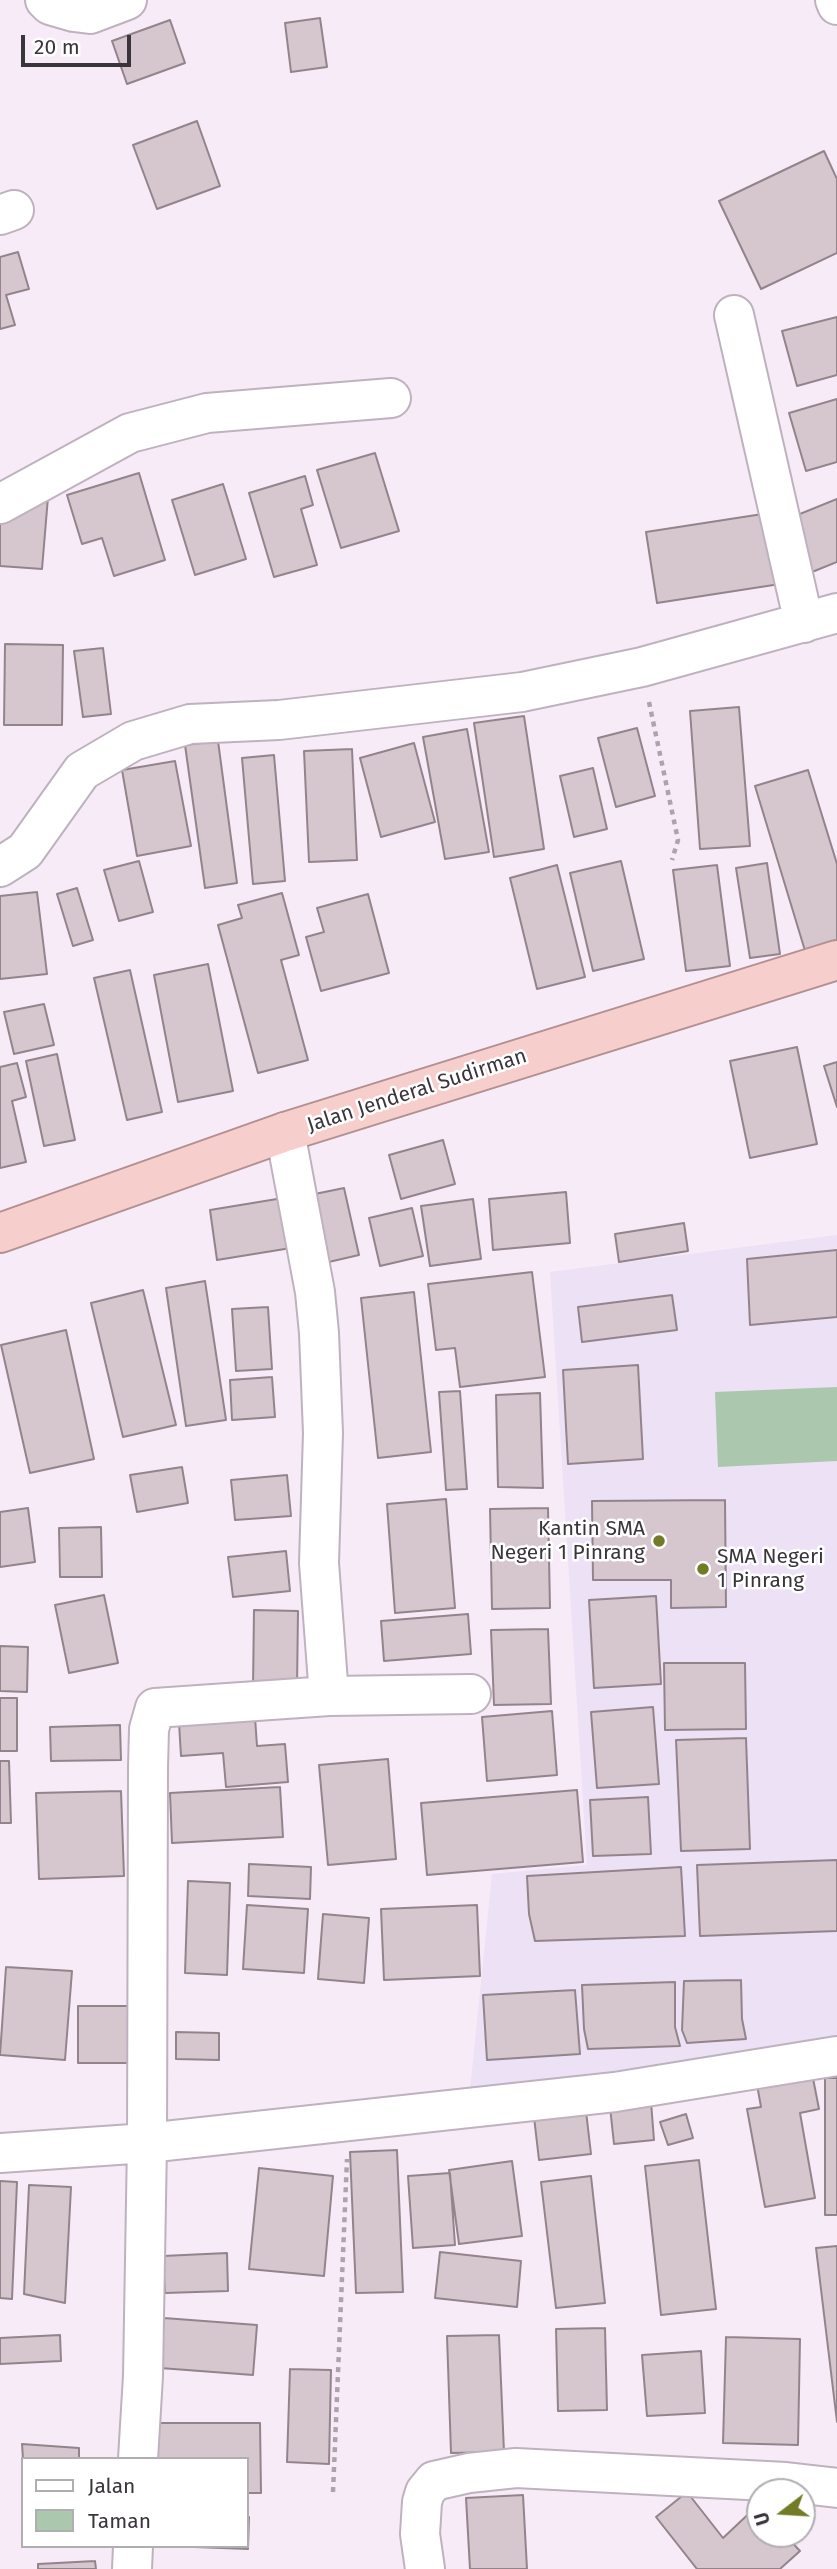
<!DOCTYPE html>
<html>
<head>
<meta charset="utf-8">
<style>
  body { margin:0 }
  #map { position:relative; width:837px; height:2569px; overflow:hidden; background:#f8ebf8; font-family:"Fira Sans",sans-serif }
  canvas { display:block }
  .legend { position:absolute; left:21px; top:2457px; width:228px; height:91px; box-sizing:border-box; background:#fff; border:2px solid #b0aeb1; margin:0; padding:9px 12px; list-style:none; font-size:21px; color:#3a353b }
  .legend li { display:flex; align-items:center; gap:14px; height:35px }
  .legend b { width:35px; border:2px solid #b0aeb1 }
  .north { position:absolute; left:746px; top:2478px; width:70px; height:70px; box-sizing:border-box; background:#fff; border:2px solid #b0aeb1; border-radius:50%; rotate:253deg; font-size:19px; font-weight:700; line-height:28px; text-align:center; color:#3a353b }
  .north::after { content:''; display:block; margin:auto; width:24px; height:32px; background:#747b26; clip-path:polygon(50% 0,100% 100%,50% 72%,0 100%) }
  .scale { position:absolute; left:21px; top:35px; width:110px; height:32px; box-sizing:border-box; border:4px solid #3a353b; border-top:0; padding-left:9px; font-size:21px; line-height:24px; white-space:nowrap; color:#3a353b; -webkit-text-stroke:5px #fff; paint-order:stroke }
</style>
</head>
<body>
<div id="map">
<canvas width="837" height="2569"></canvas>
<ul class="legend">
<li><b style="height:9px;background:#fff"></b>Jalan</li>
<li><b style="height:19px;background:#abc7ad"></b>Taman</li>
</ul>
<div class="north">U</div>
<div class="scale">20 m</div>
</div>
<script>
const ctx = document.querySelector('canvas').getContext('2d');
ctx.lineJoin = 'round';
function fillPath(path, color) { ctx.fillStyle = color; ctx.fill(path, 'evenodd'); }
const shape = rows => new Path2D(rows.map(r => 'M' + r).join(''));
function strokePath(path, color, width, dash) { ctx.strokeStyle = color; ctx.lineWidth = width; ctx.lineCap = dash ? 'butt' : 'round'; ctx.setLineDash(dash || []); ctx.stroke(path); }
function label(font, color, halo, rows, align = 'center') {
  ctx.font = font + ' "Fira Sans",sans-serif'; ctx.lineWidth = 5; ctx.setLineDash([]); ctx.textBaseline = 'middle'; ctx.strokeStyle = halo; ctx.fillStyle = color; for (const [text, x, y, turn = 0] of rows) {
    ctx.save(); ctx.translate(x, y); ctx.rotate((+turn || 0) * Math.PI / 180); ctx.textAlign = isNaN(turn) ? turn : align; if (halo) ctx.strokeText(text, 0, 0); ctx.fillText(text, 0, 0); ctx.restore();
  }
}
fillPath(shape([
  [837,1235,837,2041,470,2090,492,1874,587,1865,550,1272]
]), '#ece1f5');
fillPath(shape([
  [837,1387,837,1461,718,1467,715,1392]
]), '#abc7ad');
const building = shape([
  [320,18,327,67,291,72,285,23,320,18],
  [170,20,185,63,127,84,112,41,170,20],
  [197,121,220,186,157,209,133,145,197,121],
  [824,151,837,179,837,253,761,289,719,201,824,151],
  [18,252,29,289,6,295,15,325,0,329,0,257,18,252],
  [837,317,837,375,797,386,782,331,837,317],
  [837,399,837,462,806,471,789,413,837,399],
  [375,453,399,531,341,548,317,470,375,453],
  [139,473,165,560,114,576,102,538,82,544,67,495,139,473],
  [305,476,313,505,301,509,317,565,274,577,249,493,305,476],
  [223,484,246,559,195,575,172,500,223,484],
  [0,493,48,497,42,569,0,566,0,493],
  [837,499,837,562,812,572,790,518,837,499],
  [769,513,780,584,657,603,646,532,769,513],
  [5,644,63,645,62,725,4,725,5,644],
  [103,648,111,714,83,717,74,651,103,648],
  [739,707,750,846,700,849,690,711,739,707],
  [524,716,544,849,494,857,474,723,524,716],
  [637,728,655,796,616,807,598,738,637,728],
  [467,729,489,852,445,859,423,737,467,729],
  [218,741,237,883,205,888,185,745,218,741],
  [414,743,435,822,381,837,360,758,414,743],
  [352,749,357,860,309,862,304,751,352,749],
  [274,755,285,881,253,884,242,758,274,755],
  [175,761,191,846,137,856,122,770,175,761],
  [593,768,607,829,574,837,560,776,593,768],
  [808,770,837,864,837,945,806,954,755,786,808,770],
  [139,861,153,912,119,921,104,870,139,861],
  [621,861,644,959,593,971,570,873,621,861],
  [767,863,780,954,750,958,736,868,767,863],
  [557,865,585,977,537,989,510,878,557,865],
  [717,865,730,966,686,971,673,870,717,865],
  [77,888,93,940,73,946,57,894,77,888],
  [37,892,47,974,0,979,0,896,37,892],
  [282,893,299,955,281,960,308,1060,258,1073,218,925,242,918,238,905,282,893],
  [368,894,389,973,321,991,306,937,324,932,317,908,368,894],
  [208,964,233,1091,178,1102,154,975,208,964],
  [130,970,162,1112,127,1120,94,978,130,970],
  [44,1004,54,1045,14,1054,4,1012,44,1004],
  [797,1047,817,1144,750,1158,730,1061,797,1047],
  [57,1054,75,1140,44,1146,26,1061,57,1054],
  [837,1062,837,1107,824,1066,837,1062],
  [17,1063,26,1097,12,1101,26,1162,0,1168,0,1067,17,1063],
  [443,1140,455,1184,401,1199,389,1155,443,1140],
  [344,1188,359,1255,320,1264,305,1196,344,1188],
  [566,1192,570,1243,493,1250,489,1199,566,1192],
  [283,1198,291,1248,217,1260,210,1210,283,1198],
  [473,1199,481,1259,430,1266,421,1206,473,1199],
  [412,1208,423,1256,380,1266,369,1218,412,1208],
  [684,1223,688,1251,619,1262,615,1234,684,1223],
  [837,1250,837,1317,750,1325,747,1259,837,1250],
  [532,1272,545,1377,460,1387,455,1348,436,1350,428,1284,532,1272],
  [205,1281,226,1420,186,1426,166,1288,205,1281],
  [143,1290,176,1425,123,1437,91,1303,143,1290],
  [414,1292,431,1452,378,1458,361,1298,414,1292],
  [672,1295,677,1330,582,1342,578,1307,672,1295],
  [268,1307,272,1369,236,1371,232,1309,268,1307],
  [66,1330,94,1459,30,1473,1,1345,66,1330],
  [638,1365,643,1459,568,1464,563,1370,638,1365],
  [272,1377,275,1417,232,1420,230,1380,272,1377],
  [460,1391,467,1489,446,1490,439,1392,460,1391],
  [540,1393,543,1488,498,1487,496,1395,540,1393],
  [182,1467,188,1503,137,1512,130,1475,182,1467],
  [287,1475,291,1516,235,1520,231,1480,287,1475],
  [446,1499,455,1608,395,1613,387,1504,446,1499],
  [725,1500,726,1607,671,1608,671,1580,593,1580,592,1501,725,1500],
  [28,1508,35,1562,0,1567,0,1512,28,1508],
  [548,1508,550,1608,492,1609,490,1509,548,1508],
  [101,1527,102,1577,60,1577,59,1528,101,1527],
  [286,1551,290,1591,233,1597,228,1557,286,1551],
  [104,1595,118,1663,69,1673,55,1605,104,1595],
  [656,1596,661,1684,594,1688,589,1600,656,1596],
  [254,1610,298,1611,297,1688,253,1687,254,1610],
  [468,1614,471,1654,384,1661,381,1621,468,1614],
  [548,1629,551,1704,494,1705,491,1630,548,1629],
  [0,1646,28,1647,27,1692,0,1691,0,1646],
  [664,1663,745,1663,746,1729,665,1730,664,1663],
  [0,1698,17,1698,17,1751,0,1751,0,1698],
  [653,1707,659,1784,597,1788,591,1712,653,1707],
  [552,1711,557,1775,487,1781,482,1717,552,1711],
  [255,1717,257,1746,285,1744,288,1782,226,1787,223,1753,181,1756,179,1723,255,1717],
  [120,1725,121,1760,51,1761,50,1727,120,1725],
  [746,1738,750,1849,681,1851,676,1740,746,1738],
  [388,1759,396,1859,328,1865,319,1765,388,1759],
  [0,1761,9,1761,11,1823,0,1823,0,1761],
  [280,1787,283,1837,172,1843,170,1793,280,1787],
  [577,1790,583,1862,427,1875,421,1803,577,1790],
  [121,1791,124,1876,39,1879,36,1793,121,1791],
  [648,1797,651,1854,593,1856,590,1800,648,1797],
  [837,1860,837,1931,700,1936,697,1865,837,1860],
  [249,1864,311,1867,310,1899,248,1896,249,1864],
  [681,1867,685,1936,535,1941,529,1914,527,1876,681,1867],
  [188,1881,230,1883,227,1975,185,1973,188,1881],
  [247,1905,308,1909,304,1973,243,1969,247,1905],
  [477,1905,480,1976,384,1980,381,1909,477,1905],
  [323,1914,369,1918,364,1983,318,1979,323,1914],
  [6,1967,72,1971,65,2060,0,2055,6,1967],
  [741,1980,742,2019,746,2039,687,2043,682,2030,684,1981,741,1980],
  [675,1982,675,2027,680,2046,588,2049,584,2029,582,1985,675,1982],
  [575,1990,580,2054,487,2060,483,1995,575,1990],
  [78,2006,128,2006,129,2063,78,2063,78,2006],
  [176,2032,219,2033,219,2060,176,2059,176,2032],
  [811,2068,819,2109,800,2113,815,2198,765,2207,747,2109,761,2107,756,2079,811,2068],
  [825,2078,837,2078,837,2215,825,2215,825,2078],
  [651,2102,654,2140,614,2144,610,2107,651,2102],
  [586,2111,591,2154,539,2160,534,2117,586,2111],
  [686,2114,693,2138,668,2145,660,2122,686,2114],
  [397,2150,403,2292,356,2293,350,2152,397,2150],
  [699,2160,716,2309,661,2315,645,2166,699,2160],
  [512,2161,522,2236,459,2244,449,2170,512,2161],
  [259,2168,333,2176,324,2276,249,2269,259,2168],
  [450,2173,455,2245,413,2248,408,2176,450,2173],
  [591,2176,605,2303,556,2308,541,2182,591,2176],
  [0,2181,17,2182,12,2299,0,2298,0,2181],
  [29,2185,71,2187,65,2303,24,2294,29,2185],
  [837,2246,837,2422,816,2248,837,2246],
  [440,2252,521,2261,517,2307,435,2298,440,2252],
  [227,2253,228,2291,165,2293,163,2256,227,2253],
  [164,2318,257,2325,253,2375,160,2368,164,2318],
  [605,2328,607,2410,558,2411,556,2329,605,2328],
  [60,2335,61,2361,0,2364,0,2338,60,2335],
  [499,2335,504,2452,451,2453,447,2336,499,2335],
  [726,2337,800,2339,798,2445,723,2443,726,2337],
  [701,2351,705,2413,647,2416,642,2355,701,2351],
  [290,2369,331,2370,329,2464,287,2462,290,2369],
  [153,2423,260,2423,261,2493,247,2493,247,2459,153,2459,153,2423],
  [22,2444,79,2448,79,2459,23,2459,22,2444],
  [687,2492,723,2538,758,2505,760,2534,784,2534,800,2551,780,2569,697,2569,656,2517,687,2492],
  [523,2495,527,2569,470,2569,466,2498,523,2495],
  [247,2517,249,2517,248,2549,167,2546,247,2546,247,2517],
  [95,2561,96,2569,38,2569,38,2564,95,2561]
]);
fillPath(building, '#d6c6ce');
strokePath(building, '#93848c', 2);
const minor = shape([
  [45,0,50,5,74,12,90,14,127,0],
  [0,215,14,210],
  [734,315,804,623],
  [0,504,130,433,207,413,391,398],
  [0,867,25,851,82,771,133,741,190,724,279,720,522,692,642,667,837,613],
  [285,1132,315,1292,319,1333,323,1433,319,1563,329,1696],
  [0,2153,147,2143,615,2092,837,2056],
  [138,2459,143,2376,147,2143,148,1767,149,1729,155,1708,329,1696,471,1694],
  [132,2569,133,2546],
  [425,2569,420,2534,422,2502,425,2492,434,2481,469,2473,516,2468,786,2482,837,2488]
]);
const tertiary = shape([
  [835,0,837,5]
]);
const trunk = shape([
  [0,1233,285,1132,837,960]
]);
strokePath(minor, '#beb2bf', 42);
strokePath(tertiary, '#beb2bf', 42);
strokePath(trunk, '#b29091', 42);
strokePath(shape([
  [649,702,678,840,672,860],
  [333,2492,347,2159]
]), '#ada3ad', 4.5, [5, 5]);
strokePath(minor, '#fff', 38);
strokePath(tertiary, '#fff', 38);
strokePath(trunk, '#f6cecc', 38);
for (const [x, y, r, color] of [
  [659,1541,7,"#747b26"],
  [703,1569,7,"#747b26"]
]) { const dot = new Path2D(); dot.arc(x, y, r, 0, 2 * Math.PI); ctx.fillStyle = color; ctx.fill(dot); strokePath(dot, '#fff', 2.5); }
label('21px', '#3a353b', '#fff', [
  ["Jalan Jenderal Sudirman",417,1091,-18]
]);
label('21px', '#3a353b', '#fff', [
  ["Kantin SMA",645,1529],
  ["Negeri 1 Pinrang",645,1553],
  ["SMA Negeri",717,1557,"left"],
  ["1 Pinrang",717,1581,"left"]
], 'right');
</script>
</body>
</html>
